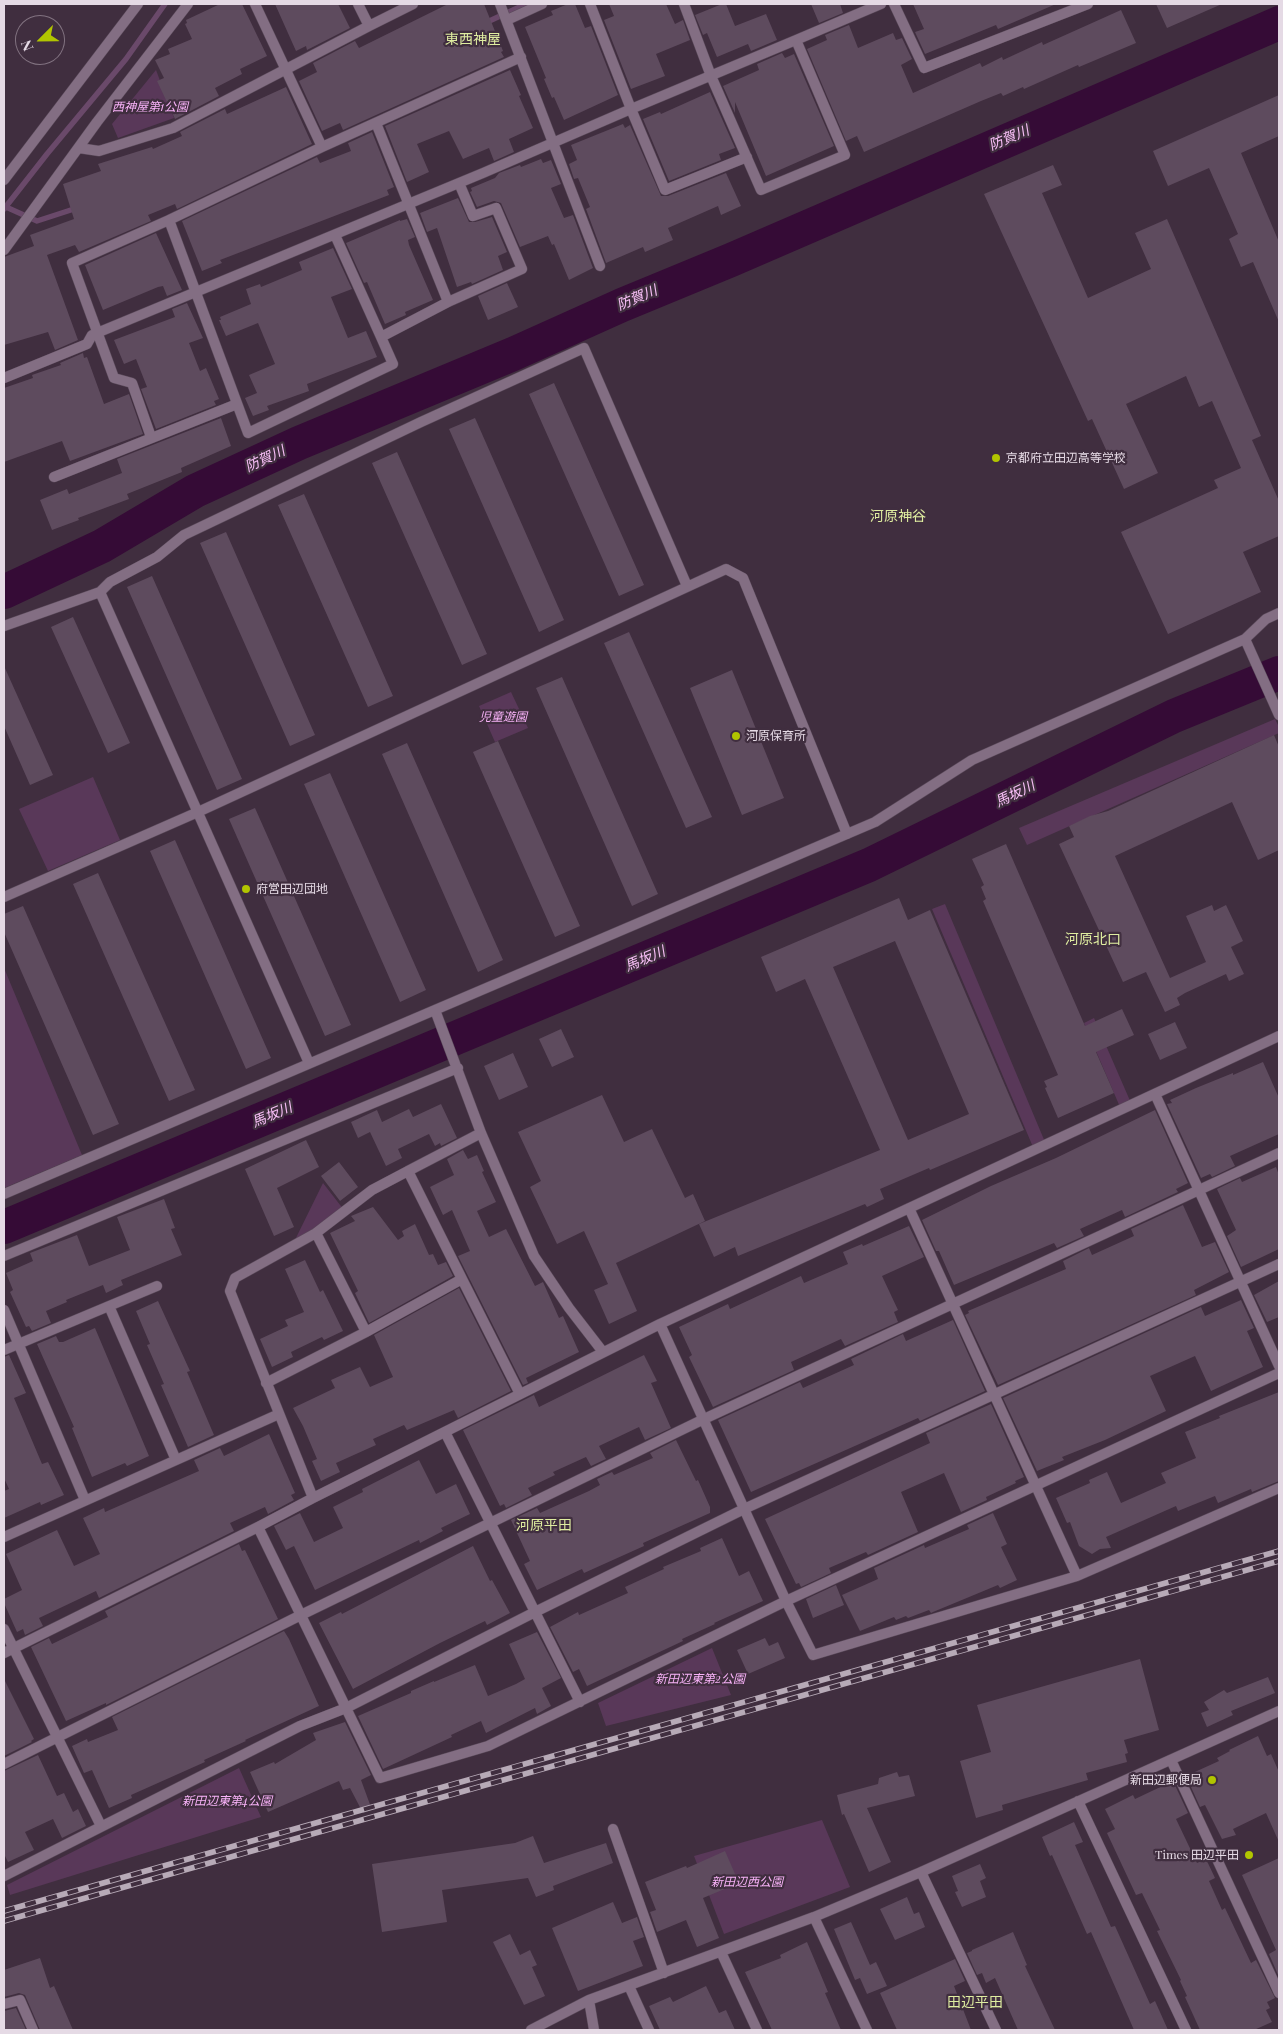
<!DOCTYPE html>
<html>
<head>
<meta charset="utf-8">
<style>
  body { margin:0 }
  #map { position:relative; width:1283px; height:2034px; overflow:hidden; background:#402e3f; font-family:"Playfair Display",serif }
  canvas { display:block }
  .frame { position:absolute; inset:0; border:5px solid #e5dae5; pointer-events:none }
  .north { position:absolute; left:15px; top:15px; width:50px; height:50px; box-sizing:border-box; background:#402e3f; border:1px solid #827381; border-radius:50%; rotate:247deg; font-size:14px; font-weight:700; line-height:20px; text-align:center; color:#e5dae5 }
  .north::after { content:''; display:block; margin:auto; width:18px; height:22px; background:#b1c500; clip-path:polygon(50% 0,100% 100%,50% 72%,0 100%) }
</style>
</head>
<body>
<div id="map">
<canvas width="1283" height="2034"></canvas>
<div class="frame"></div>
<div class="north">N</div>
</div>
<script>
const ctx = document.querySelector('canvas').getContext('2d');
ctx.lineJoin = 'round';
function fillPath(path, color) { ctx.fillStyle = color; ctx.fill(path, 'evenodd'); }
const shape = rows => new Path2D(rows.map(r => 'M' + r).join(''));
function strokePath(path, color, width, dash) { ctx.strokeStyle = color; ctx.lineWidth = width; ctx.lineCap = dash ? 'butt' : 'round'; ctx.setLineDash(dash || []); ctx.stroke(path); }
function label(font, color, halo, rows, align = 'center') {
  ctx.font = font + ' "Playfair Display","Noto Sans JP",serif'; ctx.lineWidth = 4.5; ctx.setLineDash([]); ctx.textBaseline = 'middle'; ctx.strokeStyle = halo; ctx.fillStyle = color; for (const [text, x, y, turn = 0] of rows) {
    ctx.save(); ctx.translate(x, y); ctx.rotate((+turn || 0) * Math.PI / 180); ctx.textAlign = isNaN(turn) ? turn : align; if (halo) ctx.strokeText(text, 0, 0); ctx.fillText(text, 0, 0); ctx.restore();
  }
}
fillPath(shape([
  [156,70,174,118,118,138,112,124],
  [511,692,528,728,495,742,479,706],
  [1275,719,1279,727,1279,733,1027,845,1019,828],
  [93,777,120,840,48,871,19,809],
  [945,904,1045,1142,1033,1147,932,909],
  [4,968,82,1155,4,1188],
  [1094,1018,1131,1103,1120,1107,1084,1023],
  [323,1183,344,1210,293,1244],
  [712,1648,731,1695,606,1726,598,1703],
  [239,1768,261,1817,10,1895,7,1885],
  [822,1820,850,1887,724,1934,694,1856]
]), '#593859');
strokePath(shape([
  [485,23,526,4],
  [6,207,37,221,77,208],
  [4,209,47,154,126,59,165,4]
]), '#6a496a', 5.5);
strokePath(shape([
  [4,592,102,546,195,491,299,443,513,354,622,305,731,260,1279,23],
  [4,1227,869,865,1174,716,1279,673]
]), '#350b36', 34);
fillPath(shape([
  [220,4,242,4,267,56,240,69,242,74,215,88,219,96,175,119,157,81,164,78,155,60,170,54,168,49,192,39,185,24,187,23,186,20],
  [275,4,338,4,350,28,307,50,306,46,296,51],
  [448,4,484,4,503,51,501,52,504,57,343,130,340,123,322,131,299,81,317,72,313,63,355,41,359,48],
  [568,4,575,4,585,28,591,26,618,95,564,120,554,97,552,98,544,79,546,78,525,27,553,15,551,11],
  [609,4,666,4,675,24,683,20,690,40,656,54,665,76,631,89,604,20,614,16],
  [722,4,726,4,735,26,766,14,777,40,751,51,748,44,717,57,707,33,703,35,695,15],
  [811,4,840,4,843,13,819,23],
  [913,4,1056,4,998,29,996,25,925,54,915,32,924,29],
  [1156,4,1222,4,1167,28],
  [1121,10,1136,43,1079,67,1078,65,1024,89,1023,87,1003,96,1001,93,981,101,864,152,857,136,846,141,807,49,827,40,825,35,849,25,858,48,893,33,896,40,902,38,912,59,901,65,913,93,980,63,982,67,1002,57,1003,60,1042,42,1043,45],
  [782,53,785,58,794,54,834,146,766,176,735,102,735,113,723,86,759,70,757,64],
  [510,70,521,95,519,96,533,128,509,139,514,152,494,161,489,148,463,159,449,131,417,144,429,172,407,182,385,126],
  [286,87,312,144,177,209,175,204,148,215,151,221,79,252,75,245,47,255,78,340,55,350,48,332,4,345,4,257,34,246,30,235,74,219,63,184,101,171,98,164,152,147,153,149,182,136,180,132,225,109,227,114],
  [710,92,735,148,719,154,721,160,669,181,643,119,660,112,661,114],
  [1279,95,1279,136,1241,153,1279,242,1279,322,1253,262,1241,267,1229,239,1238,234,1209,168,1168,186,1153,151],
  [623,124,625,128,630,125,661,196,668,196,726,173,741,206,721,215,718,206,668,228,673,240,645,252,643,247,606,263,586,209,590,207,578,178,574,179,569,164,577,160,571,145],
  [372,132,394,187,387,190,389,195,220,260,222,263,202,271,182,221,317,157,320,163,351,151,348,143],
  [541,159,543,163,551,160,561,184,551,188,564,218,573,215,593,268,569,280,554,244,552,245,548,236,520,247,501,203,494,201,477,207,470,192,472,191,471,188,495,178,499,173,520,165,521,167],
  [1053,165,1062,185,1042,193,1088,298,1151,269,1135,233,1167,219,1261,436,1252,440,1279,501,1279,536,1243,552,1261,592,1168,634,1121,532,1218,488,1214,480,1241,468,1212,401,1199,407,1186,376,1126,404,1158,473,1124,489,1092,419,1088,421,984,194],
  [458,198,469,222,475,222,492,217,507,252,498,256,503,270,472,284,471,282,457,287,437,228,427,232,420,213],
  [407,219,415,237,408,240,409,245,433,300,405,312,406,315,385,324,367,282,364,283,346,243,400,220,400,221],
  [156,233,182,290,167,296,163,286,158,287,103,310,85,265],
  [333,248,352,289,331,297,348,338,366,331,377,357,307,384,309,391,267,406,269,410,253,416,245,398,257,393,249,375,275,364,258,323,226,336,219,320,221,320,220,317,251,304,246,289,260,284,261,287,302,270,299,262],
  [507,283,518,307,488,320,478,296],
  [187,303,203,338,189,343,200,371,206,368,219,399,214,401,216,405,156,429,141,389,147,387,136,359,124,364,114,340,175,317,172,309],
  [83,353,84,358,87,357,104,404,129,394,143,434,70,461,62,441,4,462,4,388,33,378,32,375,61,365,60,363],
  [554,383,644,585,619,596,529,394],
  [221,418,231,446,181,468,182,472,127,494,129,499,78,518,79,520,52,530,40,500,67,489,69,494,122,473,117,459],
  [475,418,564,620,539,632,449,429],
  [397,452,487,654,462,665,372,463],
  [304,494,393,696,368,707,278,505],
  [226,532,315,735,290,746,200,543],
  [152,576,242,779,217,790,127,587],
  [73,617,130,743,108,753,51,627],
  [629,632,712,817,686,828,604,643],
  [4,666,53,775,30,785,4,726],
  [732,670,784,798,742,815,690,688],
  [562,677,658,894,632,906,536,688],
  [1274,735,1279,747,1279,850,1258,860,1232,802,1115,856,1170,978,1206,962,1186,916,1212,905,1214,911,1226,905,1243,941,1231,947,1244,974,1229,981,1226,974,1185,993,1177,998,1180,1005,1165,1012,1146,972,1123,982,1059,844,1074,837,1069,826,1090,816,1108,811],
  [498,741,580,926,555,937,473,752],
  [407,743,503,960,478,972,382,754],
  [330,773,426,990,400,1002,304,784],
  [255,808,351,1025,325,1036,229,819],
  [175,840,271,1058,246,1069,150,851],
  [1006,844,1085,1026,1122,1009,1134,1035,1096,1052,1114,1093,1058,1118,1045,1088,1047,1087,1044,1081,1058,1075,983,901,986,899,981,887,984,885,972,859],
  [98,873,195,1090,169,1101,73,884],
  [899,898,908,920,930,910,1024,1130,930,1170,929,1168,880,1189,884,1199,867,1207,865,1204,738,1256,735,1247,714,1257,699,1224,880,1150,805,979,776,992,761,957],
  [895,941,969,1114,908,1140,833,967],
  [23,906,119,1124,93,1135,4,932,4,914],
  [1175,1022,1187,1048,1160,1060,1148,1034],
  [561,1029,574,1057,552,1067,539,1039],
  [513,1053,528,1087,499,1100,484,1066],
  [1263,1062,1279,1098,1279,1134,1230,1156,1235,1166,1212,1177,1210,1174,1201,1178,1167,1104,1172,1103,1170,1100,1196,1088,1233,1073,1233,1075],
  [602,1095,624,1142,652,1129,685,1198,693,1194,705,1221,616,1263,637,1311,609,1324,594,1290,608,1284,584,1231,557,1244,530,1187,541,1181,518,1132],
  [441,1104,457,1138,441,1146,440,1143,435,1146,429,1134,398,1149,402,1158,386,1166,370,1132,358,1138,351,1122,377,1110,382,1122,409,1109,413,1117],
  [1155,1110,1188,1183,1176,1189,1178,1192,1125,1217,1122,1210,1080,1229,1084,1236,1057,1248,1054,1243,954,1285,939,1251,936,1251,922,1220,991,1186,1056,1158],
  [306,1140,319,1167,277,1188,294,1227,274,1236,245,1169],
  [463,1150,468,1159,477,1155,484,1171,482,1172,496,1202,477,1211,489,1237,506,1229,535,1286,543,1282,559,1318,563,1316,579,1352,526,1378,528,1383,523,1385,458,1256,470,1251,452,1210,443,1215,430,1187,454,1175,447,1159],
  [339,1162,358,1187,340,1201,321,1176],
  [1276,1167,1279,1175,1279,1249,1241,1267,1227,1236,1236,1230,1217,1189,1240,1178,1242,1182],
  [164,1199,175,1228,171,1229,182,1255,121,1280,123,1285,106,1293,103,1285,66,1300,67,1302,46,1311,51,1323,32,1331,29,1326,26,1327,10,1292,13,1290,6,1273,33,1261,30,1253,77,1235,89,1266,130,1250,117,1217],
  [1183,1205,1202,1247,1215,1242,1229,1272,1194,1290,1196,1295,998,1385,965,1315,969,1313,968,1311,1066,1269,1063,1261,1089,1248,1092,1255,1134,1236,1131,1229],
  [373,1207,398,1240,404,1236,402,1231,415,1224,429,1255,433,1254,438,1265,446,1262,453,1276,369,1323,355,1293,358,1291,330,1233,355,1221,351,1216],
  [909,1226,924,1257,882,1276,898,1310,894,1312,898,1322,845,1346,841,1339,791,1362,794,1370,713,1407,689,1357,692,1355,679,1327,728,1304,730,1309,801,1276,804,1283,848,1264,843,1252,862,1244,863,1246],
  [305,1260,320,1292,323,1290,343,1331,324,1340,322,1337,291,1352,293,1357,272,1367,260,1339,288,1326,285,1320,304,1312,285,1269],
  [1279,1281,1279,1317,1267,1322,1254,1295],
  [459,1288,511,1391,458,1418,454,1410,407,1430,404,1425,373,1439,376,1445,336,1463,340,1472,321,1481,312,1461,317,1459,303,1426,293,1408,335,1388,331,1380,360,1367,370,1387,393,1377,374,1335],
  [1241,1300,1254,1328,1247,1331,1263,1367,1211,1391,1195,1356,1150,1376,1166,1411,1105,1440,1062,1457,1064,1460,1037,1471,1003,1398,1201,1307,1205,1316],
  [158,1301,190,1371,187,1372,214,1435,188,1447,161,1385,164,1384,147,1345,150,1344,136,1311],
  [953,1320,985,1391,920,1421,918,1418,751,1492,718,1420,800,1382,803,1388,854,1365,851,1359,903,1334,906,1341],
  [95,1328,149,1456,127,1466,125,1463,92,1477,72,1428,74,1427,37,1344,56,1336,59,1342,63,1342],
  [9,1355,26,1393,14,1398,42,1464,48,1462,64,1495,41,1505,40,1502,4,1518,4,1491,9,1489,4,1478,4,1357],
  [644,1355,657,1381,651,1383,671,1428,645,1440,639,1427,599,1446,606,1459,591,1466,586,1457,553,1472,555,1475,528,1488,532,1495,506,1508,504,1504,500,1506,463,1430,534,1395,539,1407],
  [1279,1392,1279,1481,1252,1492,1251,1489,1218,1503,1215,1496,1178,1511,1176,1506,1106,1537,1111,1548,1100,1549,1092,1554,1079,1546,1070,1522,1067,1523,1056,1498,1090,1483,1089,1480,1107,1472,1121,1503,1166,1483,1161,1473,1196,1458,1185,1432,1220,1418,1219,1416],
  [991,1404,1024,1477,1015,1481,1016,1483,986,1497,987,1500,961,1512,944,1473,901,1492,918,1532,868,1555,866,1552,829,1568,831,1573,801,1587,799,1583,796,1584,765,1519,930,1443,926,1433],
  [269,1434,295,1493,291,1495,294,1500,268,1514,265,1507,230,1523,234,1531,99,1598,96,1591,39,1618,43,1626,25,1635,23,1629,17,1632,4,1603,4,1599,22,1590,6,1554,57,1530,74,1566,100,1554,83,1518,104,1508,105,1512,199,1471,194,1460,220,1448,224,1456],
  [676,1440,696,1481,698,1480,710,1507,710,1513,643,1543,644,1546,584,1573,582,1569,537,1590,524,1564,530,1561,511,1520,537,1508,540,1513,589,1491,600,1485,597,1479,612,1472,614,1475,653,1458,650,1453],
  [419,1460,436,1494,456,1484,470,1514,441,1528,443,1531,420,1543,419,1540,315,1590,294,1546,286,1550,274,1526,300,1513,314,1542,343,1528,333,1507,363,1492,362,1489],
  [993,1513,1007,1544,1001,1547,1017,1580,1000,1588,998,1585,933,1612,931,1613,929,1610,908,1618,906,1616,896,1620,894,1617,860,1631,842,1595,878,1579,874,1568,924,1545,925,1548,969,1529,967,1525],
  [722,1538,739,1576,749,1571,763,1601,714,1623,715,1624,682,1639,683,1641,587,1686,579,1669,573,1672,550,1627,578,1612,579,1615,628,1593,625,1587,664,1569,663,1567,701,1551,700,1548],
  [239,1544,242,1551,245,1550,278,1619,106,1705,106,1703,66,1721,31,1647,49,1638,52,1644,108,1617,105,1611],
  [473,1546,490,1581,492,1580,510,1613,487,1625,485,1621,440,1643,353,1689,319,1623,341,1612,342,1614],
  [836,1585,844,1605,813,1618,806,1599],
  [284,1631,289,1639,319,1706,245,1740,246,1741,204,1760,205,1762,131,1795,132,1798,109,1808,92,1770,84,1773,72,1746,87,1739,88,1742,118,1730,112,1717],
  [537,1632,561,1678,542,1688,551,1706,537,1714,535,1708,486,1733,481,1721,451,1735,452,1737,383,1769,358,1716,411,1693,411,1691,434,1681,434,1682,475,1665,488,1696,516,1684,525,1679,509,1644],
  [765,1638,769,1646,778,1642,785,1658,748,1674,737,1650],
  [1140,1659,1159,1730,1124,1740,1128,1753,1125,1754,1127,1762,1086,1773,1088,1780,1002,1805,1003,1810,976,1818,960,1761,991,1752,977,1705],
  [1268,1677,1275,1693,1231,1711,1233,1715,1207,1727,1201,1713,1209,1710,1204,1702,1224,1690,1227,1693],
  [4,1679,34,1739,31,1741,32,1742,4,1756],
  [345,1722,371,1775,361,1780,372,1810,363,1813,350,1788,343,1790,339,1781,268,1812,250,1772,274,1762,275,1764,316,1740,313,1733],
  [1258,1736,1267,1756,1271,1754,1279,1772,1279,1842,1266,1813,1233,1829,1236,1835,1222,1839,1205,1805,1200,1807,1186,1776,1219,1761,1217,1758,1230,1751,1229,1750],
  [38,1755,57,1796,64,1793,73,1812,78,1809,86,1826,62,1838,53,1819,25,1832,34,1850,8,1862,4,1854,4,1771],
  [897,1772,899,1777,909,1775,915,1796,867,1808,891,1862,869,1872,844,1814,842,1815,837,1795,878,1784,879,1778],
  [1173,1781,1188,1813,1176,1819,1197,1863,1206,1859,1215,1878,1209,1881,1222,1910,1225,1908,1251,1963,1256,1960,1275,1998,1267,2002,1270,2008,1266,2010,1272,2022,1254,2030,1200,2030,1185,1997,1187,1996,1180,1981,1181,1980,1157,1931,1160,1930,1142,1893,1136,1895,1107,1833,1115,1829,1105,1809,1133,1795,1135,1799],
  [1074,1822,1083,1842,1075,1845,1111,1927,1115,1926,1150,2004,1155,2001,1168,2030,1134,2030,1091,1932,1087,1934,1052,1855,1050,1856,1042,1837],
  [533,1836,544,1863,606,1843,613,1863,553,1886,554,1890,536,1897,528,1878,442,1890,447,1922,382,1932,372,1864,515,1843],
  [725,1851,739,1883,703,1898,719,1938,697,1947,686,1920,657,1932,650,1912,656,1910,645,1882,686,1866,687,1868],
  [1279,1858,1279,1977,1269,1954,1276,1950,1242,1875],
  [980,1864,986,1878,980,1881,986,1897,962,1907,955,1892,958,1891,952,1876],
  [907,1897,914,1914,919,1912,925,1927,895,1940,880,1909],
  [613,1902,622,1923,637,1917,644,1937,633,1941,643,1966,578,1991,552,1928],
  [851,1922,870,1965,876,1962,887,1986,867,1994,860,1978,855,1980,834,1929],
  [1013,1932,1027,1965,1025,1966,1055,2030,1018,2030,995,1978,986,1983,982,1973,977,1975,967,1953,972,1951,972,1950],
  [510,1934,520,1955,530,1950,537,1965,532,1967,545,1996,524,2005,493,1942],
  [807,1942,828,1992,825,1993,841,2030,772,2030,745,1972,781,1958,780,1955],
  [40,1958,50,1988,54,1986,73,2030,40,2030,25,1995,19,1993,4,1997,4,1970],
  [955,1959,965,1981,954,1986,971,2030,897,2030,880,1993],
  [706,1986,719,2013,726,2010,735,2030,660,2030,649,2006,670,1997,673,2002],
  [16,2008,26,2030,4,2030,4,2011]
]), '#5e4b5e');
const street = shape([
  [255,4,322,147],
  [500,4,600,266],
  [684,4,711,76,761,190,845,155,796,40,881,4],
  [894,4,924,68,1088,4],
  [507,20,542,4],
  [369,26,413,4],
  [79,148,99,151,173,128,369,26,358,4],
  [747,157,665,190,631,109,796,40],
  [4,180,138,4],
  [169,220,248,433,393,364,381,337],
  [335,235,381,337,448,302,376,123],
  [4,250,97,122,188,4],
  [448,302,522,269,496,208,473,216,459,183],
  [4,378,87,344,92,335,483,173,631,109,590,4],
  [151,437,132,383,114,378,72,263,169,220,322,147,521,57],
  [54,477,237,404],
  [100,592,309,1063],
  [4,626,100,592,110,582,157,557,184,535,421,422,584,348,687,586],
  [1245,639,1279,715],
  [4,897,198,812,726,569,743,578,847,834],
  [435,1010,481,1133,534,1256,569,1308,603,1352],
  [1155,1094,1279,1366],
  [4,1194,875,822,972,760,1245,639,1266,619,1279,613],
  [909,1208,1077,1576],
  [4,1256,458,1068],
  [462,1279,408,1171,481,1133],
  [157,1286,109,1306,176,1460],
  [4,1310,85,1500],
  [660,1324,786,1601,813,1655,1077,1576,1279,1488],
  [366,1332,462,1279,520,1394],
  [4,1350,109,1306],
  [266,1383,366,1332,316,1233],
  [445,1432,580,1702],
  [313,1498,230,1291,235,1278,316,1233,372,1190,408,1171],
  [258,1527,380,1778,488,1746,786,1601,1279,1373],
  [4,1537,279,1414],
  [4,1629,101,1826],
  [4,1653,258,1527,313,1498,660,1324,1279,1036],
  [1171,1760,1279,1993],
  [4,1764,301,1615,704,1419,1279,1153],
  [1078,1801,1186,2030],
  [613,1829,664,1973],
  [921,1872,996,2030],
  [4,1876,300,1726,346,1708,535,1612,744,1509,1279,1264],
  [814,1917,867,2030],
  [721,1952,757,2030],
  [629,1986,649,2030],
  [589,2000,594,2030],
  [4,2004,20,2000,33,2030],
  [531,2030,589,2000,814,1917,921,1872,1279,1711]
]);
strokePath(street, '#5a4a5a', 11);
strokePath(street, '#836e83', 10);
const rail = shape([
  [4,1911,1279,1551],
  [4,1921,1279,1561]
]);
strokePath(rail, '#b7aab7', 5.5);
strokePath(rail, '#402e3f', 4, [11]);
for (const [x, y, r, color] of [
  [996,458,5,"#b1c500"],
  [736,736,5,"#b1c500"],
  [246,889,5,"#b1c500"],
  [1212,1780,5,"#b1c500"],
  [1249,1855,5,"#b1c500"]
]) { const dot = new Path2D(); dot.arc(x, y, r, 0, 2 * Math.PI); ctx.fillStyle = color; ctx.fill(dot); strokePath(dot, '#402e3f', 2); }
label('italic 12px', '#f8b2f8', '#402e3f', [
  ["西神屋第1公園",150,107],
  ["児童遊園",503,717],
  ["新田辺東第2公園",700,1679],
  ["新田辺東第4公園",227,1801],
  ["新田辺西公園",747,1882]
]);
label('12px', '#e5dae5', '#402e3f', [
  ["京都府立田辺高等学校",1006,458],
  ["河原保育所",746,736],
  ["府営田辺団地",256,889],
  ["新田辺郵便局",1202,1780,"right"],
  ["Times 田辺平田",1239,1855,"right"]
], 'left');
label('14px', '#dfeda0', '#402e3f', [
  ["東西神屋",473,40],
  ["河原神谷",898,517],
  ["河原北口",1093,940],
  ["河原平田",544,1526],
  ["田辺平田",975,2003]
]);
label('italic 14px', '#fac1f9', '#402e3f', [
  ["防賀川",1009,138,-23],
  ["防賀川",637,298,-23],
  ["防賀川",265,459,-25],
  ["馬坂川",1015,794,-26],
  ["馬坂川",645,959,-23],
  ["馬坂川",272,1115,-23]
]);
</script>
</body>
</html>
